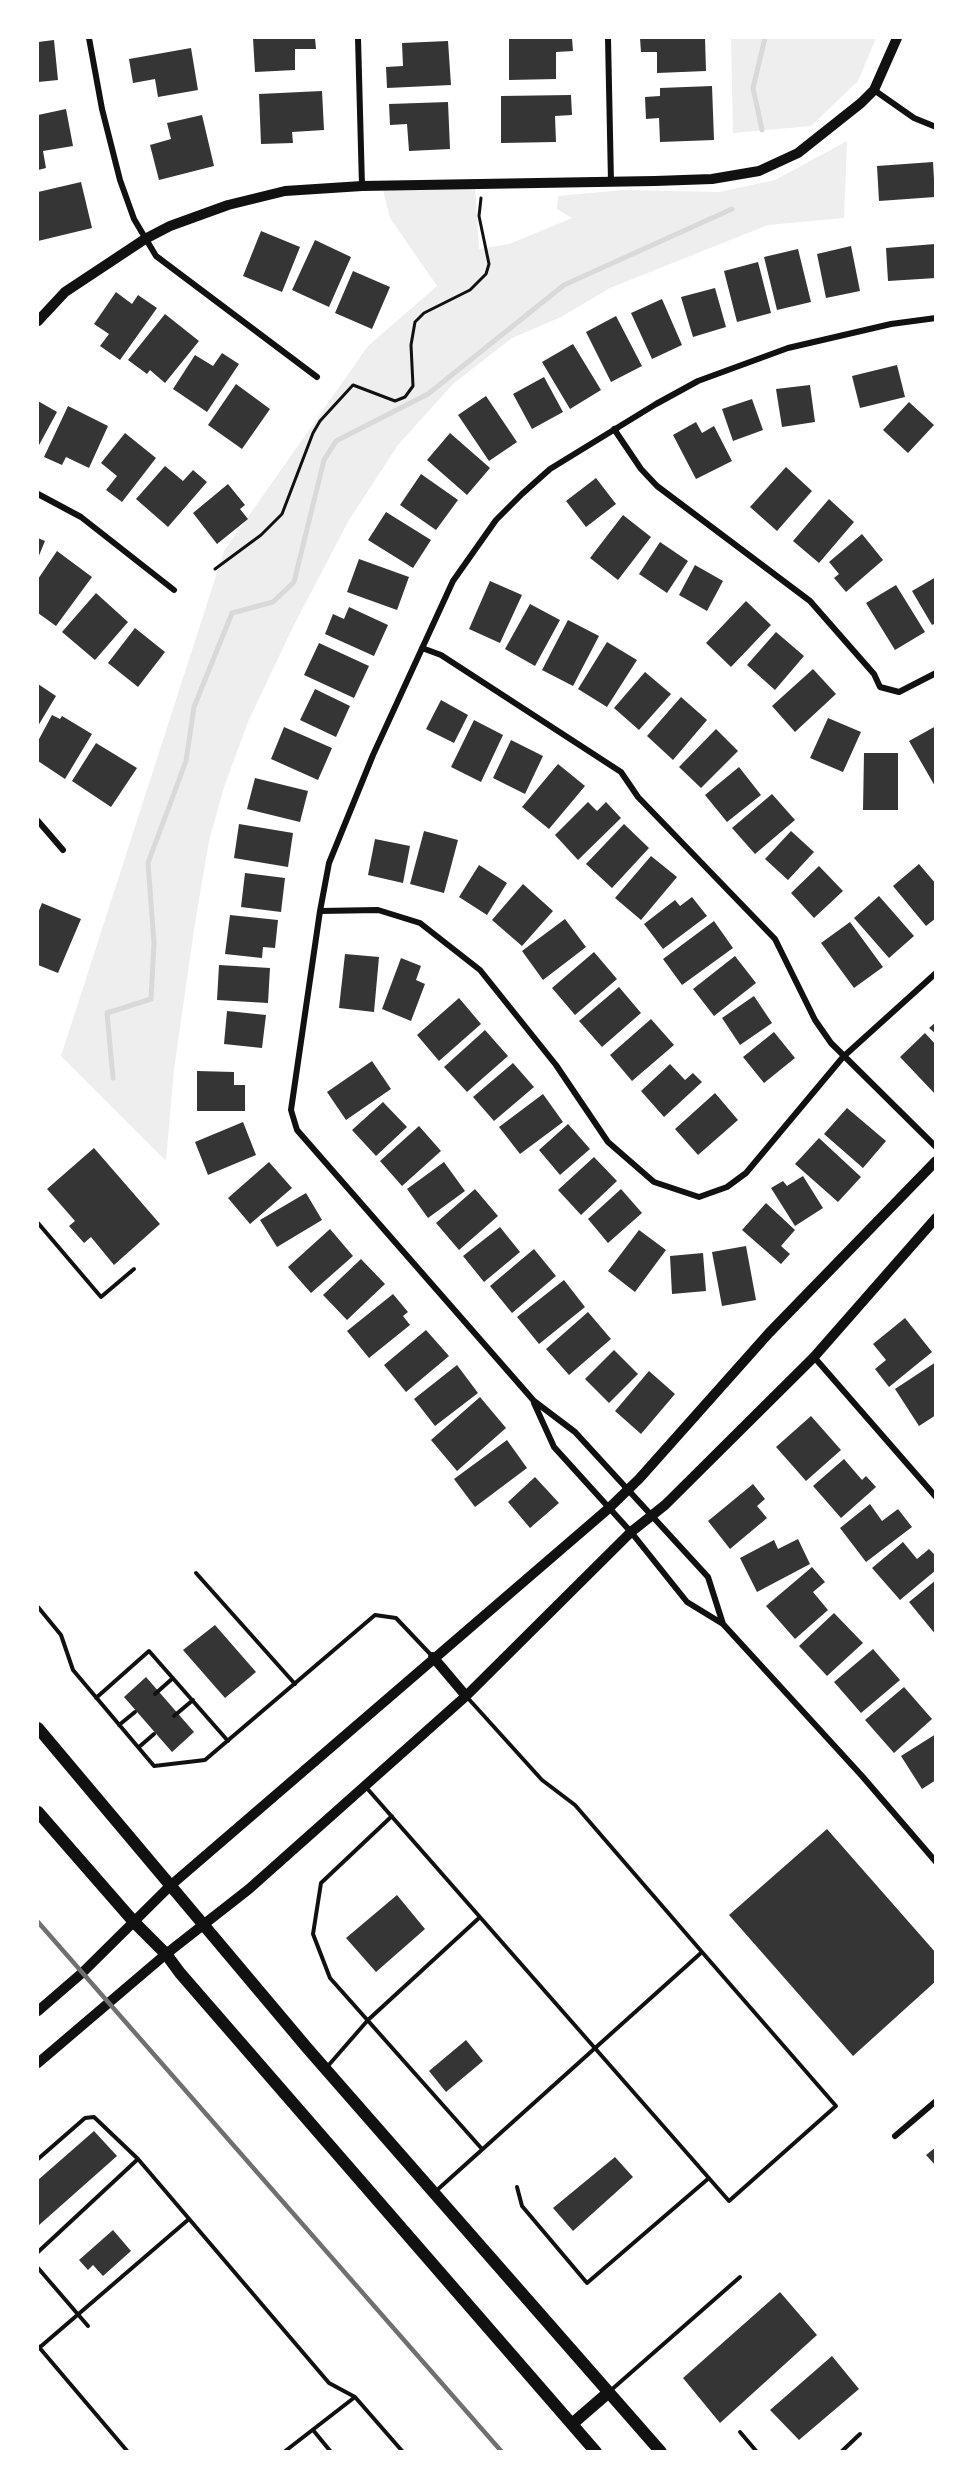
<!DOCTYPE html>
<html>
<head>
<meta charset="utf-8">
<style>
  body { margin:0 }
  #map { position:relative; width:973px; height:2489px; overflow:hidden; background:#fff; font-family:"Golos Text",sans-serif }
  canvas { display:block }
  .frame { position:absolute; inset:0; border:39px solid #fff; pointer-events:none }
</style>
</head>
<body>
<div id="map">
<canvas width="973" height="2489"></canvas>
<div class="frame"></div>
</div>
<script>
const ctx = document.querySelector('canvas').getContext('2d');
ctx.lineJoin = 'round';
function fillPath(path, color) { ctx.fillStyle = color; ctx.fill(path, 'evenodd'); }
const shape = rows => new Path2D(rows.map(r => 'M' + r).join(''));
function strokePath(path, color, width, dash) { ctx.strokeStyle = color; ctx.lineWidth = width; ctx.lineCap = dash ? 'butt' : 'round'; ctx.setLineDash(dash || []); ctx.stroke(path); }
fillPath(shape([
  [731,38,876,38,858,81,811,126,733,133],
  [847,141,844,218,768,225,610,288,561,317,512,338,453,384,398,445,349,520,293,627,248,722,224,787,209,841,195,923,174,1069,166,1161,61,1056,224,551,368,346,437,286,390,218,382,186,475,184,479,249,509,244,572,218,557,209,558,196,623,190,719,192,775,180]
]), '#eee');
strokePath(shape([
  [762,130,753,88,765,38],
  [113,1078,107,1013,151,999,154,943,148,863,186,761,194,707,232,613,273,602,294,582,324,460,336,441,428,394,564,285,732,209]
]), '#d9d9d9', 5);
fillPath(shape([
  [253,38,315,38,316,49,295,49,295,70,255,72],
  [509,38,572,38,573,51,556,52,556,79,509,80],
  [640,38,705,38,706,71,657,73,657,52,641,52],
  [54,40,58,80,38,82,38,42],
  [448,41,451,85,387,88,386,67,403,66,402,43],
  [191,48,198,90,158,97,155,79,133,83,129,59],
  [712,86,714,140,660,142,659,118,646,119,645,97,660,96,660,88],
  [322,91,324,130,292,132,293,143,261,144,259,94],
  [571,95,572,115,555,116,556,142,501,143,501,96],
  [448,102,450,149,409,151,407,124,390,125,389,104],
  [66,109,73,146,43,151,46,168,38,170,38,115],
  [202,115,214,166,159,180,150,145,171,139,167,123],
  [933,162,935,197,879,201,877,166],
  [81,182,92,228,38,241,38,192],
  [261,231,300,247,282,292,243,276],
  [315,240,351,257,329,307,292,290],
  [935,244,936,278,888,281,886,248],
  [851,246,860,291,826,298,817,254],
  [798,249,811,302,777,310,764,257],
  [758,262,771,313,737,322,724,271],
  [353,271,390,287,372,329,335,313],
  [715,288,726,327,693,337,681,297],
  [116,292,132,304,138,295,157,308,120,360,100,346,109,334,94,324],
  [662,299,682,345,652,359,631,313],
  [165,314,199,341,165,383,150,370,147,374,128,360],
  [616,316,642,366,611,382,586,332],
  [573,344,601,390,570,409,542,362],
  [222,353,239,364,207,412,173,389,195,355,213,366],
  [897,365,905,397,860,408,852,376],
  [544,377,563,412,532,429,513,394],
  [236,384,270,409,242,449,208,425],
  [810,385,815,422,782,427,776,389],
  [486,396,517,442,489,461,458,415],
  [752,399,763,430,733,441,722,409],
  [38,401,57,412,38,447],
  [909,402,934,425,908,453,883,430],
  [68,406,108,426,89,468,66,457,62,465,44,457],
  [696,422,702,433,714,426,732,461,696,479,673,435],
  [125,433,156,458,122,502,106,490,117,476,101,463],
  [450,433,490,468,467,495,427,460],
  [165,466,183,481,193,470,207,482,168,527,136,499],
  [786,467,812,491,777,531,750,507],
  [421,474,458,500,436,530,400,505],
  [596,478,616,504,586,527,566,501],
  [228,484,245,505,240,509,248,519,217,544,193,513],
  [829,499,854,522,819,563,793,541],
  [386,512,431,540,413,568,368,540],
  [623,515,651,537,618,580,590,558],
  [862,534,883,560,846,592,834,578,839,574,829,562],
  [38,538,45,541,38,558],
  [660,542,688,561,667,593,639,574],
  [57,551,92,577,56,626,38,613,38,579],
  [359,559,409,577,397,610,347,592],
  [695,565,723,581,707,611,679,595],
  [936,577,936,623,932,625,912,591],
  [490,581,522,595,500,643,469,629],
  [896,585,925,632,895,650,866,603],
  [96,593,128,622,95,660,62,632],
  [746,601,771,625,731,667,706,643],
  [530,604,560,620,535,666,505,649],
  [349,607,388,625,374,656,325,634,333,614,344,619],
  [568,620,599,636,573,686,542,670],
  [135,628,165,652,138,687,108,663],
  [776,632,804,656,775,690,747,665],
  [607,642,637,660,607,707,578,689],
  [319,643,369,666,354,698,304,675],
  [813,669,836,694,795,732,772,706],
  [645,672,671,694,639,730,614,708],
  [38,684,56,696,38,726],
  [315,689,350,706,336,737,300,720],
  [681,697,707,720,673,760,647,736],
  [441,700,468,715,454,743,426,729],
  [52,715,60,719,62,716,92,734,65,779,38,761,38,741],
  [828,718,861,732,843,772,810,758],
  [474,720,503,735,481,782,451,767],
  [936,726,936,788,909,741],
  [284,727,332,748,318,780,271,759],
  [716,729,738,751,701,788,679,767],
  [511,740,543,756,525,794,493,778],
  [96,743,137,768,111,807,72,781],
  [864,753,898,753,898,810,863,810],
  [558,764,585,786,549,829,522,807],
  [739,767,761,795,727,822,705,795],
  [255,778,308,791,300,822,247,809],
  [772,794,795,820,755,854,732,828],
  [588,802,597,811,606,802,621,818,578,860,555,835],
  [239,824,293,833,288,867,234,858],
  [624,824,649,848,612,888,586,864],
  [424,831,458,840,444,893,410,884],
  [791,831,814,852,788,880,765,859],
  [375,839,410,846,403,883,368,875],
  [651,856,677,877,641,920,615,898],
  [919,864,936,884,936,918,926,926,893,886],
  [479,865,507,883,487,915,459,897],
  [819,866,843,891,814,918,791,893],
  [245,873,285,878,281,912,241,907],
  [523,884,553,911,522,946,492,920],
  [879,896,914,936,889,958,854,918],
  [692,897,707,916,663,949,644,924,675,900,680,906],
  [42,903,81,919,58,973,38,965,38,913],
  [230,915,278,920,275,948,263,947,262,958,225,954],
  [565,919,586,947,543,980,522,951],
  [714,921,733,948,682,985,663,959],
  [850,922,883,967,854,988,821,943],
  [594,952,617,979,575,1015,552,988],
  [345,954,379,957,374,1012,339,1008],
  [735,956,756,983,714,1016,693,989],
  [401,958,421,966,416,980,425,984,411,1021,382,1009],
  [219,965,270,968,268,1003,217,1000],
  [619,987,641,1013,602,1047,579,1021],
  [754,996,772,1023,740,1045,722,1018],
  [459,998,481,1024,439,1061,417,1035],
  [227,1011,266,1015,262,1048,224,1044],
  [651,1019,674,1045,632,1081,610,1055],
  [936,1022,936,1034,929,1028],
  [485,1030,508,1056,467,1092,444,1067],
  [774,1032,795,1058,764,1083,743,1057],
  [925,1033,936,1045,936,1095,900,1057],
  [372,1061,391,1089,346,1120,327,1092],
  [513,1063,534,1087,494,1121,473,1097],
  [670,1064,685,1080,693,1073,702,1082,664,1117,641,1091],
  [197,1071,234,1072,234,1085,245,1085,245,1111,197,1111],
  [715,1093,738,1120,698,1155,675,1129],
  [543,1094,563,1122,520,1154,499,1127],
  [383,1102,407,1127,376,1156,352,1130],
  [847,1108,886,1141,863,1168,824,1134],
  [243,1122,256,1155,208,1175,195,1142],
  [568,1124,590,1149,560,1175,539,1150],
  [419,1126,441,1151,402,1186,380,1161],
  [819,1138,861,1177,838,1202,795,1164],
  [94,1148,160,1224,114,1265,91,1237,84,1243,69,1226,75,1221,47,1189],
  [594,1157,617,1181,581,1215,558,1190],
  [269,1162,292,1188,250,1224,228,1198],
  [444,1162,465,1191,428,1218,407,1189],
  [803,1176,823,1208,795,1226,771,1188,783,1181,787,1186],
  [475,1189,498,1216,459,1250,436,1223],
  [621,1189,642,1213,608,1243,588,1219],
  [306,1193,322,1220,277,1247,260,1220],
  [766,1203,795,1230,781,1246,790,1254,781,1264,742,1230],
  [500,1227,520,1252,484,1282,463,1256],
  [330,1229,353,1256,311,1293,288,1267],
  [639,1230,666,1250,635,1292,608,1271],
  [746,1246,756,1300,722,1306,712,1252],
  [534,1249,556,1276,512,1313,490,1286],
  [703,1253,706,1291,672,1294,670,1256],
  [361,1259,385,1284,347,1320,323,1295],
  [564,1280,585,1307,539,1344,517,1317],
  [393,1294,408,1312,403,1316,410,1325,369,1358,347,1331],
  [588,1312,611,1339,569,1375,546,1349],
  [905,1318,932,1352,889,1387,875,1369,886,1360,873,1344],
  [426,1330,449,1356,406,1392,384,1365],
  [614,1350,638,1374,609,1403,585,1379],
  [936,1362,936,1415,919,1426,895,1389],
  [457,1365,478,1393,435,1426,414,1399],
  [649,1371,675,1394,641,1434,615,1411],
  [480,1397,506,1428,457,1471,431,1440],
  [811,1416,841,1450,806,1481,776,1447],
  [507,1440,527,1468,475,1507,454,1479],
  [844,1459,862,1480,866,1476,876,1487,841,1518,813,1486],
  [535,1477,559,1503,530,1528,508,1502],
  [753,1484,765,1499,757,1506,767,1518,730,1549,708,1521],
  [870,1504,882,1521,898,1509,912,1527,866,1562,840,1528],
  [798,1539,810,1564,757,1592,740,1558,774,1540,778,1549],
  [903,1542,917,1559,929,1549,936,1556,936,1570,900,1600,872,1568],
  [812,1567,825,1582,813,1592,828,1610,795,1639,766,1606],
  [936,1580,936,1635,909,1602],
  [834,1613,863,1643,827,1676,799,1646],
  [215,1625,256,1672,225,1698,183,1650],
  [873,1649,900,1680,861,1713,834,1682],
  [146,1677,194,1732,172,1752,124,1697],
  [904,1687,932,1719,894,1753,865,1720],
  [936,1734,936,1780,922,1789,901,1756],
  [827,1829,936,1953,936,1981,853,2056,729,1915],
  [397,1895,425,1929,376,1972,346,1938],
  [466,2040,483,2061,446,2092,429,2071],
  [94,2131,117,2156,38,2226,38,2180],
  [936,2147,936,2166,926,2155],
  [615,2157,633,2177,573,2231,553,2208],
  [113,2230,131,2251,103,2276,93,2265,88,2270,79,2260],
  [780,2292,817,2335,720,2423,683,2378],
  [832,2356,859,2389,799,2440,770,2410]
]), '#353535');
strokePath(shape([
  [215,569,261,535,282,514,313,433,320,421,353,385,395,401,405,397,413,386,411,345,415,322,424,313,470,290,486,274,489,264,479,216,481,198]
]), '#111', 3);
strokePath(shape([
  [38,1223,101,1297,134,1269],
  [196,1573,295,1684],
  [38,1607,61,1635,73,1670,154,1766,205,1760,375,1615,396,1618,433,1657],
  [155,1694,173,1678],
  [96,1698,149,1651,228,1741],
  [174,1716,193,1700],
  [119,1725,135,1712],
  [139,1747,154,1734],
  [365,1786,729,2201,836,2106,702,1952],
  [392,1816,321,1883,313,1934,330,1978,482,2149],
  [327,2067,368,2020,479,1918],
  [38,2159,85,2118,94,2117,138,2159],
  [517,2187,522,2206,587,2283,709,2178],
  [436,2191,702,1952,575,1805,542,1780,466,1696],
  [38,2252,138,2159,329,2383,355,2397],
  [38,2268,88,2326],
  [38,2346,128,2452],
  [39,2348,189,2219],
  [610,2391,740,2277],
  [313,2430,331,2452],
  [740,2432,757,2452],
  [284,2452,355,2397,403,2452],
  [841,2452,860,2434]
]), '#111', 4);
strokePath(shape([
  [89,38,102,109,120,180,134,219,156,256,317,377],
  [358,38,362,186],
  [608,38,611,182],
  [874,90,914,118,936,127],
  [614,429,641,469,657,486,810,601,874,674,880,687,899,692,936,673],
  [38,494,81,517,174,590],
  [422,648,441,655,621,772,638,797,775,939,815,1020,831,1043,936,1147],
  [38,821,63,850],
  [320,911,378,910,420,923,480,970,556,1065,608,1142,654,1182,699,1197,727,1187,746,1173,843,1057,936,973],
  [814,1357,936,1497],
  [534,1403,554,1447,631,1532,687,1602,723,1624,862,1776,936,1862],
  [723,1624,708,1577,575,1432,534,1401,297,1130,291,1110,320,911,329,863,373,755,453,581,496,520,522,494,550,469,656,404,698,381,788,348,891,324,936,318],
  [895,2136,936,2101]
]), '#111', 6);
strokePath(shape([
  [38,321,65,292,145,239,170,226,228,205,285,191,362,186,655,181,712,179,759,171,798,153,861,103,874,90,897,38]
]), '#111', 10);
strokePath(shape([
  [433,1657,466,1696],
  [38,2011,82,1973,170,1886,608,1509,639,1479,769,1333,936,1161],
  [38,2063,166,1954,249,1889,466,1696,631,1532,665,1505,814,1357,936,1218]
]), '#111', 10);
strokePath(shape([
  [38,1728,308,2049,661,2452],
  [38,1812,134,1922,166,1954,180,1973,596,2452],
  [572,2424,609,2392]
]), '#111', 12);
strokePath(shape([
  [38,1922,502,2452]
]), '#707070', 4.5);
</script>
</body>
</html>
